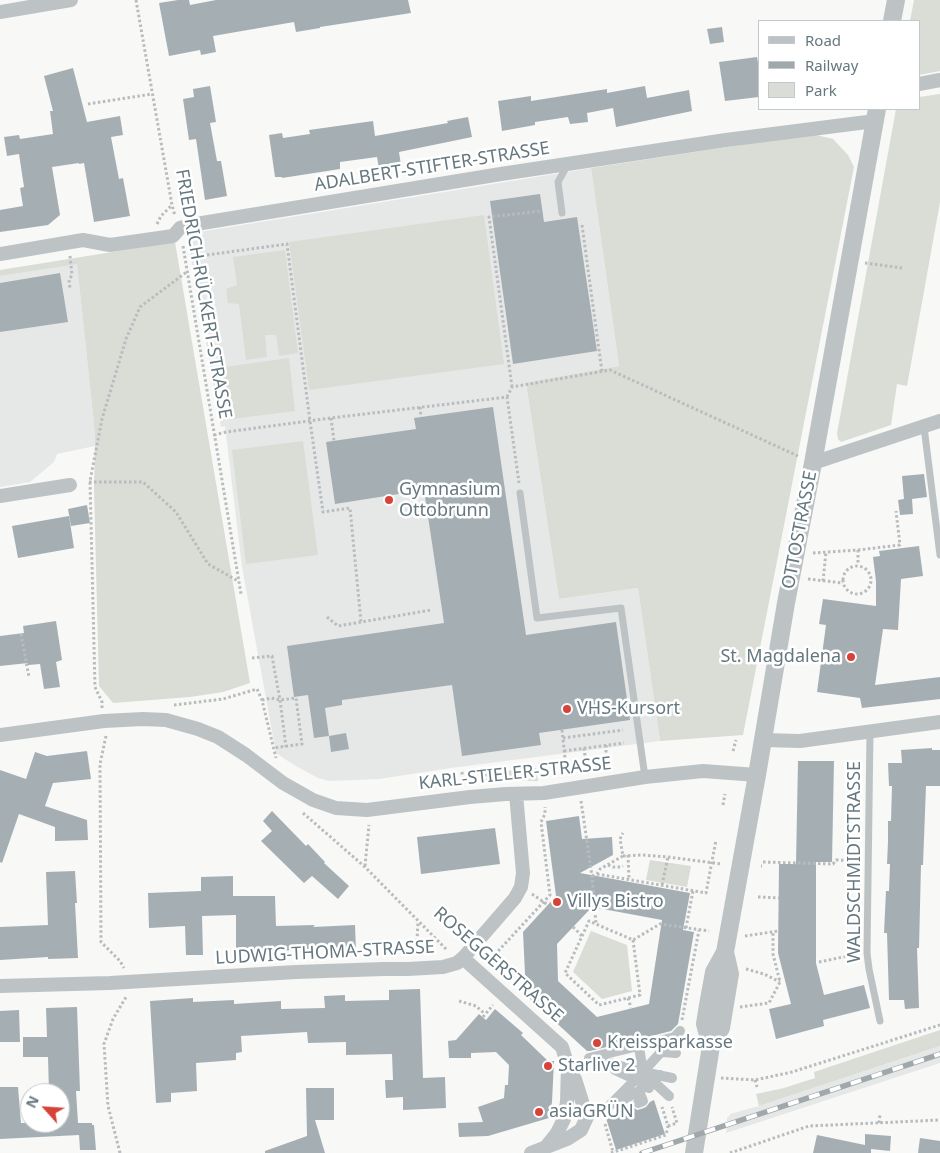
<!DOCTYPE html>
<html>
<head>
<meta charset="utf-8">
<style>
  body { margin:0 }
  #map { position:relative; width:940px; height:1153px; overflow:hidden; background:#f8f8f6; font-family:"Noto Sans",sans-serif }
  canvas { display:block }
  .legend { position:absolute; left:758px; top:20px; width:162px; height:90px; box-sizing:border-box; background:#fff; border:1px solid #c2c9cc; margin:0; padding:6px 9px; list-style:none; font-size:15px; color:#66787f }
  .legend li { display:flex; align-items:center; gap:10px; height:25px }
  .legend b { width:25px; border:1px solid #c2c9cc }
  .north { position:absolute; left:20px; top:1083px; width:50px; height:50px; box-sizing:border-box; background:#fff; border:1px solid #c2c9cc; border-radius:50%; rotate:296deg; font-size:14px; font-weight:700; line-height:20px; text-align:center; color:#66787f }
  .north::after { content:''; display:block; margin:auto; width:18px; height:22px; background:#d64338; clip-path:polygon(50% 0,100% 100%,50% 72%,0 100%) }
</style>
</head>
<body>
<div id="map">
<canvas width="940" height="1153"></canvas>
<ul class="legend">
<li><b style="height:6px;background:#bdc3c5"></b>Road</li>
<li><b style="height:6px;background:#a0a8ac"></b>Railway</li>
<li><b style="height:14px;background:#d9ddd5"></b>Park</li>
</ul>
<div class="north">N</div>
</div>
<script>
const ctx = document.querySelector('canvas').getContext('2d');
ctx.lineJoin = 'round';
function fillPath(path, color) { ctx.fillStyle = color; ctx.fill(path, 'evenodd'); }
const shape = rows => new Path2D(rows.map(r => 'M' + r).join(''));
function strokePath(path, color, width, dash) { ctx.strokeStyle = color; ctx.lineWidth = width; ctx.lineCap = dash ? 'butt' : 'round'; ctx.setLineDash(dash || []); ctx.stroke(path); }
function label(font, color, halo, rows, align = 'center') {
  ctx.font = font + ' "Noto Sans",sans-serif'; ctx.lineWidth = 5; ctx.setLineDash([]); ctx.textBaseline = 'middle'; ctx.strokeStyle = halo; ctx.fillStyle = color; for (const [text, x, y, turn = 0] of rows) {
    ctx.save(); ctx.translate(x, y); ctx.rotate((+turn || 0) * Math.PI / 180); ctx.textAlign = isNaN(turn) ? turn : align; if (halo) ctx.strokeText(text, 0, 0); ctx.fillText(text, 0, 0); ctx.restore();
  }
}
fillPath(shape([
  [591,168,619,366,526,384,559,599,638,588,660,741,451,768,379,779,329,781,318,778,294,765,276,753,242,567,225,426,221,427,188,242,193,233],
  [77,263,94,424,95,446,57,454,54,462,30,482,0,487,0,276],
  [940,1046,940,1063,726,1133,727,1118,730,1115,730,1114,759,1106]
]), '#e6e8e7');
fillPath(shape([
  [914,0,940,0,940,71,919,75,919,21,910,21],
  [940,94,940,202,907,386,897,384,891,425,841,442,838,439,837,433,840,417,896,109,919,109,919,97],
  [812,134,833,139,848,155,854,167,743,735,660,741,638,588,559,599,526,383,619,366,591,168],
  [484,215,504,364,309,390,289,242],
  [175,242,250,683,223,692,190,697,113,703,99,686,94,487,95,446,94,424,77,264,0,276,0,270],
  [285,250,298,353,279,356,276,335,265,335,267,357,246,360,239,304,228,303,226,289,237,285,233,257],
  [289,358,295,411,224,420,217,368],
  [303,441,318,555,246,564,232,450],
  [536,768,538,781,495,780,494,772],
  [650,860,691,866,687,887,646,880],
  [591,931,627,945,632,991,602,999,573,972],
  [940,1030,940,1046,759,1106,756,1094,784,1088,815,1078,814,1072]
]), '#d9ddd5');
fillPath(shape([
  [178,0,189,0,190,5,216,0,408,0,411,13,320,27,320,28,296,32,294,22,213,36,216,52,201,55,200,50,169,56,159,3],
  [722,27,724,42,710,44,707,29],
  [757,57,759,68,759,97,725,101,719,62],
  [73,68,87,122,120,116,123,135,111,137,119,179,123,178,130,216,94,222,84,163,79,164,79,163,52,167,60,215,48,225,0,232,0,210,23,206,20,188,24,187,19,154,7,156,4,137,19,135,20,139,53,134,50,111,53,111,44,76],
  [210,86,216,122,210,123,217,161,221,161,227,196,205,200,196,139,189,140,183,99,194,97,193,89],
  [645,86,647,98,689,90,692,111,616,127,613,108,587,113,588,122,570,124,568,117,535,122,535,125,502,131,498,101,531,96,531,101,607,89,607,93],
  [468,117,472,137,399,152,401,165,379,169,377,157,340,162,340,169,282,178,282,177,275,177,269,135,282,133,283,138,310,134,309,130,373,121,375,136,448,123,447,121],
  [540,194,544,222,577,217,597,351,513,364,490,201],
  [60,273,68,322,0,332,0,283],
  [493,407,526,635,616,622,630,720,539,733,541,745,462,756,452,685,342,700,342,705,325,708,329,736,314,738,308,695,294,697,287,646,444,623,424,490,335,504,326,442,416,429,414,418],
  [924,474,927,497,912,499,913,514,900,515,898,500,904,499,902,476],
  [87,505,90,523,71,526,68,509],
  [69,516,74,548,18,558,12,526],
  [919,546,923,576,901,579,898,630,883,629,875,685,940,677,940,699,862,708,860,698,817,692,826,625,819,624,823,599,876,606,876,581,873,557,880,556,879,551],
  [56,621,62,660,56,662,60,687,44,689,40,664,28,665,28,663,0,666,0,636,24,633,23,626],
  [346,733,349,749,331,752,329,736],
  [932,748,932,750,940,750,940,786,926,786,923,865,921,865,919,948,917,948,919,1008,905,1009,904,1000,889,1000,887,933,884,933,886,891,889,891,890,864,887,864,888,842,888,821,891,821,892,786,889,786,888,763,902,763,901,750],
  [87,751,91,779,53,783,45,806,87,820,88,840,55,841,55,827,19,814,2,863,0,862,0,770,26,779,35,752,47,756],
  [798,761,834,761,832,862,816,862,816,963,824,995,864,985,870,1008,823,1020,824,1026,776,1039,769,1009,791,1004,778,953,779,864,796,864],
  [272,811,306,846,308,844,325,862,324,863,349,886,338,899,312,876,304,883,261,841,272,831,263,821],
  [579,816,582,839,612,837,613,855,580,873,690,893,683,930,694,932,678,1024,671,1031,644,1038,641,1035,636,1034,633,1036,631,1041,590,1051,587,1051,526,995,523,932,556,896,546,821],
  [592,907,662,920,649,1004,597,1017,558,981,557,944],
  [495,828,500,864,421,874,417,837],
  [75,871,77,903,75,903,78,958,48,959,48,957,0,960,0,927,48,925,46,872],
  [233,876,233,896,275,896,276,926,315,925,313,927,355,925,356,951,325,952,325,948,277,951,236,951,236,915,202,916,203,955,186,955,185,926,149,928,148,893,201,891,201,877],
  [420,989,423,1078,445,1077,446,1108,403,1110,403,1097,386,1098,385,1080,393,1080,392,1054,346,1055,346,1042,308,1043,307,1032,241,1036,242,1052,236,1053,236,1060,196,1063,197,1091,171,1093,171,1102,156,1103,150,1001,193,998,193,1002,234,1000,234,1004,281,1001,281,1009,325,1008,324,996,345,995,345,1001,389,1000,389,990],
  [77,1007,80,1091,76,1091,78,1123,92,1123,92,1125,94,1125,96,1150,80,1150,79,1135,0,1139,0,1087,18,1087,21,1123,60,1123,60,1093,49,1093,48,1057,23,1057,23,1037,47,1037,46,1008],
  [495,1009,523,1033,521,1035,548,1061,554,1061,552,1102,549,1118,488,1136,459,1137,458,1123,483,1122,478,1107,504,1098,505,1085,508,1085,509,1065,496,1052,471,1053,471,1058,449,1058,448,1041,456,1040,479,1014,486,1020],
  [19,1010,20,1042,0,1042,0,1011],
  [306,1088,334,1088,334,1120,315,1120,325,1153,265,1153,265,1151,307,1136],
  [654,1100,665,1134,616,1150,606,1118,610,1115,633,1107,637,1110,641,1109,646,1107,650,1102],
  [865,1134,891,1136,890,1151,871,1149,871,1153,813,1153,817,1135,865,1145],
  [920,1138,940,1141,940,1153,918,1153]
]), '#a5afb3');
strokePath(shape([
  [136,0,172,205,175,216],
  [88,104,152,94],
  [157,224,161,216,172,205],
  [582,225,602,372],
  [183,246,241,594],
  [207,255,287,244,310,421,323,512,350,508,361,622],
  [70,256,72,275,69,280,70,288],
  [865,263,902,268],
  [512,387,489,217,541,211],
  [507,397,512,387,610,370,798,456],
  [420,407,421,417],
  [331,418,334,441],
  [214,435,226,432,331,418,507,397,519,483],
  [89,482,143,482,176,512,208,564,238,581],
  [858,550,858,565],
  [813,553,858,550,900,545,896,511],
  '843 580a14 14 0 1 1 28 0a14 14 0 1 1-28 0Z',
  [808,579,843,583],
  [823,581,826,552],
  [327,617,338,626,431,610],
  [21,634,29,677],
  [252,658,272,656,280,700,286,747],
  [262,700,271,698,280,700,296,698,302,744,273,748],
  [174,705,223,699,257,689,262,700,276,758],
  [102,708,102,702,95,687,90,481,102,419,126,339,140,307,188,271],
  [562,730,565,758],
  [106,736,100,764,101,942,120,961,124,968],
  [563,738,623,730],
  [606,745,606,753],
  [584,748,585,756],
  [564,751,624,743],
  [733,751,736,740],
  [540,762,542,778],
  [486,769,487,780],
  [462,772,463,783],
  [581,801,592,876,596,924],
  [723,805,725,794],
  [303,813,365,867,447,950],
  [628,855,629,879],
  [623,856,642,855,668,857,722,864],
  [763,862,833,864,836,860,858,861],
  [608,865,613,867,621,867,623,866],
  [365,866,369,825],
  [761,866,762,866],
  [597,874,706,893,716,840],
  [592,876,597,874,600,869,623,856,620,839,623,833],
  [662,885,668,857],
  [532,894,548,905],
  [758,897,779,898],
  [573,927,582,936],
  [686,928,693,891],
  [745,936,778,931],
  [633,940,640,995,599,1005,565,973,589,921,633,940,660,924,709,931],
  [411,955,417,940,418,922],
  [488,962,550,895,541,822,545,814,545,807],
  [819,962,857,954],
  [746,969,764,974,780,982],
  [628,998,631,1008],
  [459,1001,476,1006,485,1014],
  [740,1007,769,1003,780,982,773,954,773,931],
  [483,1017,493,1005],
  [682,1020,699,930],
  [721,1078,755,1080,792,1072,940,1025],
  [755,1080,757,1087],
  [879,1123,880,1115],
  [605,1124,613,1152],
  [668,1126,677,1123,672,1107],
  [120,1153,108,1106,104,1044,113,1019,126,997],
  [611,1153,666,1135,668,1126,662,1107],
  [730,1153,809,1126,940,1120]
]), '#b8bcbe', 3, [2.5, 2.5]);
strokePath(shape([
  [562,213,558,182,568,164],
  [924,427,940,555],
  [520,493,537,618,621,608,645,777],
  [870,732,867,953,869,969,880,1021]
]), '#bdc3c5', 7);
strokePath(shape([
  [638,1041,643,1072,672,1078],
  [662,1052,676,1053],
  [589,1058,675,1037],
  [591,1058,643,1072,669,1096],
  [615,1070,647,1085,649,1088],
  [638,1103,643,1101,639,1091],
  [616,1104,639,1091,660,1075],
  [604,1111,643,1072,680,1031]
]), '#bdc3c5', 10);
strokePath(shape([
  [0,12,71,0],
  [919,84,940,80],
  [0,254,83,240,110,245,173,236,180,228,190,225,501,174,726,140,875,121],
  [813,463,940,421],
  [0,496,70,485],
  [0,735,104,721,143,719,166,720,198,729,218,737,246,755,283,783,313,800,336,808,367,810,470,797,506,794,544,793,645,777,703,771,757,775],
  [763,740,800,741,940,722],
  [463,958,562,1047,568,1066,567,1102,564,1119,557,1133,545,1148],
  [0,986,110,983,296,972,384,969,408,969,443,967,457,963,463,958,515,898,521,887,523,873,516,794],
  [531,1153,567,1139,581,1130,587,1117,575,1079,569,1069]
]), '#bdc3c5', 14);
strokePath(shape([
  [892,21,896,0],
  [711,1046,705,1024,708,1005,714,972,725,952,757,775,786,603,813,463,877,109],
  [694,1153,711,1046,721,1028,730,974,725,952]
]), '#bdc3c5', 18);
const rail = shape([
  [642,1153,940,1054]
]);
strokePath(rail, '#a0a8ac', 5.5);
strokePath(rail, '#fff', 4, [11]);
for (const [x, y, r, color] of [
  [389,500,5,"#d64338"],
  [851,657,5,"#d64338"],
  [567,709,5,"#d64338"],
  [557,902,5,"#d64338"],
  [597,1043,5,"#d64338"],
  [548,1066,5,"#d64338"],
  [539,1112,5,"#d64338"]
]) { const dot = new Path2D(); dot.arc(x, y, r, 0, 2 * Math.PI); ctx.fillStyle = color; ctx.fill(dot); strokePath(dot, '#fff', 2); }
label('18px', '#66787f', '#fff', [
  ["ADALBERT-STIFTER-STRASSE",432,167,-9],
  ["FRIEDRICH-RÜCKERT-STRASSE",203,294,80],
  ["OTTOSTRASSE",800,530,-79],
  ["KARL-STIELER-STRASSE",515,774,-6],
  ["WALDSCHMIDTSTRASSE",855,862,-90],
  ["LUDWIG-THOMA-STRASSE",325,953,-3],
  ["ROSEGGERSTRASSE",498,965,41]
]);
label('18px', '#66787f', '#fff', [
  ["Gymnasium",399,490],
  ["Ottobrunn",399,511],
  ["St. Magdalena",841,657,"right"],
  ["VHS-Kursort",577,709],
  ["Villys Bistro",567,902],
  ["Kreissparkasse",607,1043],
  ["Starlive 2",558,1066],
  ["asiaGRÜN",549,1112]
], 'left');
</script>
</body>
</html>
